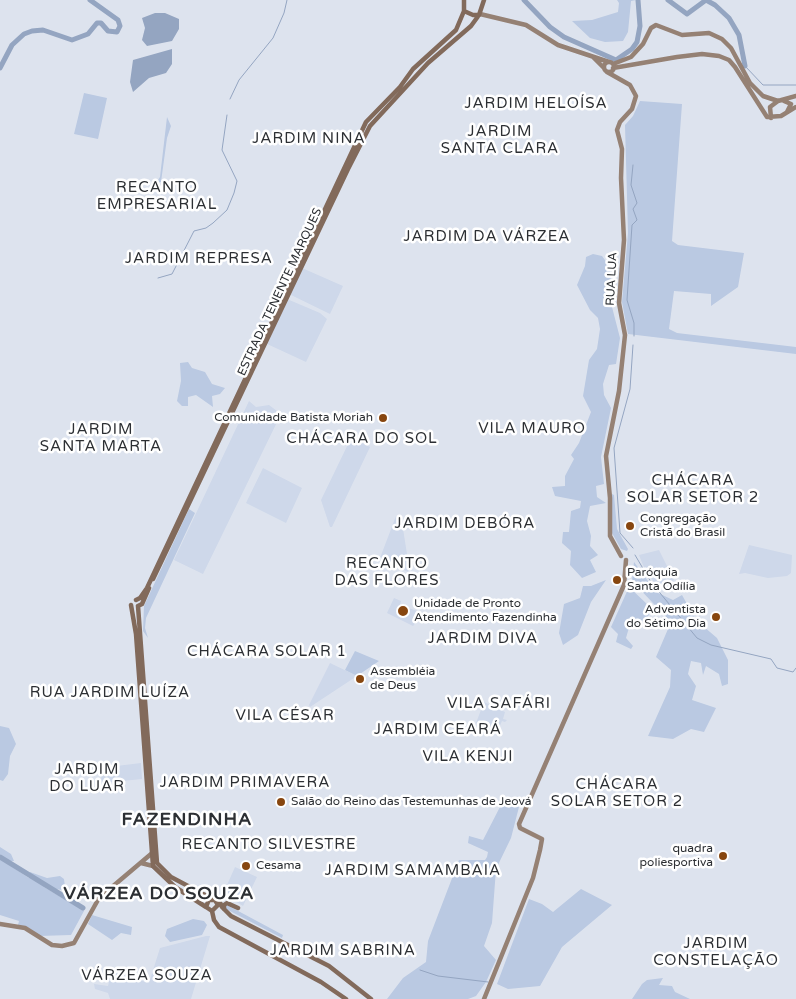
<!DOCTYPE html>
<html>
<head>
<meta charset="utf-8">
<style>
  body { margin:0 }
  canvas { display:block; background:#dde3ee }
</style>
</head>
<body>
<canvas width="796" height="999"></canvas>
<script>
const ctx = document.querySelector('canvas').getContext('2d');
ctx.lineJoin = 'round';
function fillPath(path, color) { ctx.fillStyle = color; ctx.fill(path, 'evenodd'); }
const shape = rows => new Path2D(rows.map(r => 'M' + r).join(''));
function strokePath(path, color, width, dash) { ctx.strokeStyle = color; ctx.lineWidth = width; ctx.lineCap = dash ? 'butt' : 'round'; ctx.setLineDash(dash || []); ctx.stroke(path); }
function label(font, color, halo, rows, align = 'center') {
  ctx.font = font + ' "Varela Round",sans-serif'; ctx.lineWidth = 5; ctx.setLineDash([]); ctx.textBaseline = 'middle'; ctx.strokeStyle = halo; ctx.fillStyle = color; for (const [text, x, y, turn = 0] of rows) {
    ctx.save(); ctx.translate(x, y); ctx.rotate((+turn || 0) * Math.PI / 180); ctx.textAlign = isNaN(turn) ? turn : align; if (halo) ctx.strokeText(text, 0, 0); ctx.fillText(text, 0, 0); ctx.restore();
  }
}
fillPath(shape([
  [302,268,343,286,330,314,289,294],
  [287,299,320,313,327,319,306,362,265,343],
  [249,401,256,407,269,405,281,414,203,574,174,560],
  [351,438,370,447,332,527,330,527,321,500],
  [263,468,302,488,286,523,246,503],
  [396,516,401,516,410,573,380,558],
  [749,545,792,555,791,573,787,576,768,578,745,573,739,574],
  [659,550,674,580,657,587,643,565,639,555],
  [394,598,401,601,400,605,420,612,417,616,420,618,413,626,387,613],
  [330,663,357,676,310,707,309,705],
  [484,702,505,712,503,719,507,720,505,722,502,721,497,732,476,723],
  [141,763,142,779,102,783,100,768],
  [235,867,257,877,243,906,223,894],
  [206,936,210,936,191,999,110,999,108,993,95,989,94,984,108,986,109,982,106,979,107,970,149,983,160,948]
]), '#ced8ea');
fillPath(shape([
  [617,0,636,0,631,1,628,32,623,41,605,42,590,38,572,21,592,20,618,12,619,3],
  [84,93,107,98,98,139,74,134],
  [640,101,682,104,672,241,678,245,744,253,738,287,711,306,711,294,674,291,669,329,677,333,796,347,796,354,628,334,622,302,628,233,625,125,633,116],
  [167,117,171,126,167,138,161,182,156,183,160,177],
  [593,254,602,256,610,267,612,307,620,338,616,364,609,365,603,384,604,395,611,408,601,457,604,484,596,486,597,497,606,503,590,506,587,521,591,536,590,546,598,555,590,560,596,572,582,578,570,565,571,551,562,543,563,532,569,532,571,511,580,508,581,501,555,496,552,487,565,486,565,476,574,459,571,455,579,443,591,412,583,396,589,360,597,349,600,329,598,318,590,310,577,285,585,266,586,257],
  [188,362,192,368,205,372,212,384,225,388,220,394,212,396,213,407,196,395,188,397,188,406,182,406,177,401,181,381,180,363],
  [612,494,614,495,617,529,628,549,627,551,621,549,612,533],
  [189,509,195,513,146,618,145,628,148,638,143,631,144,606],
  [634,562,656,592,673,600,682,595,696,620,717,638,728,660,728,684,722,686,719,674,706,666,703,675,701,663,691,661,688,674,696,686,692,700,716,708,704,732,691,729,673,739,648,736,670,687,671,670,656,657,671,622,632,581],
  [606,580,591,602,578,635,563,645,559,633,564,604,580,598,583,586,591,586],
  [629,587,648,605,650,611,645,626,631,624,628,631,626,638,633,646,631,649,616,642,618,634,611,627],
  [355,651,379,661,357,676,345,670],
  [0,726,9,728,16,744,10,756,8,774,3,781,0,780],
  [502,803,519,807,511,838,496,869,492,923,484,946,496,960,486,982,476,996,468,999,387,999,403,978,426,962,428,941,459,860,485,860,487,857,488,852,468,843,469,836,483,840],
  [0,847,11,854,14,861,10,861,9,865,29,878,30,872,47,878,60,876,64,879,65,887,62,890,44,887,84,911,71,935,39,936,18,925,19,921,0,915],
  [581,889,612,905,562,947,540,986,508,989,497,984,529,899,542,904,553,912],
  [227,905,283,935,282,938,226,909,224,906],
  [92,915,132,927,131,935,121,933,112,940,88,924],
  [193,919,204,921,207,925,202,935,170,942,165,936,167,929],
  [663,978,659,985,672,986,675,992,690,999,632,999,642,984,647,980]
]), '#bac9e2');
fillPath(shape([
  [155,13,165,13,179,19,179,29,172,41,147,46,142,40,145,28,142,18],
  [172,49,172,64,166,73,149,78,133,92,130,82,133,60]
]), '#94a5c1');
strokePath(shape([
  [745,66,763,85,796,85],
  [230,99,239,80,273,38,284,13,287,0],
  [633,165,631,185,637,203,633,209,637,220,632,225,627,300,634,323,634,336],
  [158,278,172,274,194,231,206,228,213,223,227,210,234,193,237,181,222,150,227,115],
  [633,548,620,533,614,448,630,389,633,345],
  [635,555,651,582,697,638,711,645,771,659,777,668,793,672,796,668],
  [420,970,438,976,488,982]
]), '#94a5c1', 1);
strokePath(shape([
  [524,0,550,27,564,37,616,60,632,49,637,42,640,26,638,0],
  [668,0,687,14,706,0,715,5,729,18,739,35,745,66],
  [0,68,12,45,24,34,32,31,43,30,72,40,88,34,97,23,101,23,108,31,117,32,120,26,118,20,90,0],
  [0,857,83,908]
]), '#94a5c1', 5);
strokePath(shape([
  [480,14,526,25,558,45,609,62],
  [593,57,604,68],
  '604 67a5 5 0 1 1 10 0a5 5 0 1 1-10 0Z',
  [613,64,631,57,643,44,651,28,656,25,682,35,709,33,722,39,731,48,750,83,763,96,778,101,796,96],
  [613,68,677,57,702,54,719,56,729,60,735,67,767,117,781,116,796,107],
  [607,72,630,85,636,96,632,109,620,122,617,130,622,149,621,178,624,240,619,303,625,335,619,391,606,456,610,498,610,536,621,556],
  [784,101,791,104,787,112],
  [771,118,770,107,778,101],
  [141,863,153,866],
  [0,924,25,928,52,945,62,946,74,943,99,898,151,854],
  [484,999,533,878,540,850,542,839,520,828,519,824,624,585,626,560]
]), '#958174', 4.5);
strokePath(shape([
  [464,11,473,15,479,15,484,0],
  [153,579,348,169,370,126,428,63,471,26,479,15],
  [136,600,140,598,147,588,366,122,400,87,413,69,456,30,464,11,464,0],
  [131,605,136,634,153,866,175,887,206,907],
  [138,606,142,604,149,588],
  [138,606,157,863,171,877,205,895,208,900],
  [210,900,215,900,218,905,212,911],
  [224,909,224,905,227,903,238,908],
  [346,999,321,982,219,927,214,920,212,911,206,907,210,897,217,896,222,907,231,916,329,966,371,999]
]), '#826a5b', 4.5);
for (const [x, y, r, color] of [
  [383,418,5,"#87460f"],
  [630,526,5,"#87460f"],
  [617,580,5,"#87460f"],
  [403,611,6,"#87460f"],
  [716,617,5,"#87460f"],
  [360,679,5,"#87460f"],
  [281,802,5,"#87460f"],
  [723,856,5,"#87460f"],
  [246,866,5,"#87460f"]
]) { const dot = new Path2D(); dot.arc(x, y, r, 0, 2 * Math.PI); ctx.fillStyle = color; ctx.fill(dot); strokePath(dot, '#fff', 2); }
label('12px', '#2c2f33', '#fff', [
  ["RUA LUA",612,279,-87],
  ["ESTRADA TENENTE MARQUES",280,292,-65]
]);
label('12px', '#2c2f33', '#fff', [
  ["Comunidade Batista Moriah",373,418,"right"],
  ["Congregação",640,519],
  ["Cristã do Brasil",640,533],
  ["Paróquia",627,573],
  ["Santa Odília",627,587],
  ["Unidade de Pronto",414,604],
  ["Atendimento Fazendinha",414,618],
  ["Adventista",706,610,"right"],
  ["do Sétimo Dia",706,624,"right"],
  ["Assembléia",370,672],
  ["de Deus",370,686],
  ["Salão do Reino das Testemunhas de Jeová",291,802],
  ["quadra",713,849,"right"],
  ["poliesportiva",713,863,"right"],
  ["Cesama",256,866]
], 'left');
ctx.letterSpacing = '1px';
label('15px', '#2c2f33', '#fff', [
  ["JARDIM HELOÍSA",536,104],
  ["JARDIM",500,132],
  ["SANTA CLARA",500,149],
  ["JARDIM NINA",309,139],
  ["RECANTO",157,188],
  ["EMPRESARIAL",157,205],
  ["JARDIM DA VÁRZEA",487,237],
  ["JARDIM REPRESA",199,259],
  ["VILA MAURO",532,429],
  ["JARDIM",101,430],
  ["SANTA MARTA",101,447],
  ["CHÁCARA DO SOL",362,439],
  ["CHÁCARA",693,481],
  ["SOLAR SETOR 2",693,498],
  ["JARDIM DEBÓRA",465,524],
  ["RECANTO",387,564],
  ["DAS FLORES",387,581],
  ["JARDIM DIVA",483,639],
  ["CHÁCARA SOLAR 1",267,652],
  ["RUA JARDIM LUÍZA",110,693],
  ["VILA SAFÁRI",499,704],
  ["VILA CÉSAR",285,716],
  ["JARDIM CEARÁ",438,730],
  ["VILA KENJI",468,757],
  ["JARDIM",87,770],
  ["DO LUAR",87,787],
  ["JARDIM PRIMAVERA",245,783],
  ["CHÁCARA",617,785],
  ["SOLAR SETOR 2",617,802],
  ["RECANTO SILVESTRE",269,845],
  ["JARDIM SAMAMBAIA",413,871],
  ["JARDIM",716,944],
  ["CONSTELAÇÃO",716,961],
  ["JARDIM SABRINA",343,951],
  ["VÁRZEA SOUZA",147,976]
]);
ctx.letterSpacing = '0px';
ctx.letterSpacing = '1px';
label('bold 18px', '#2c2f33', '#fff', [
  ["FAZENDINHA",187,820],
  ["VÁRZEA DO SOUZA",159,894]
]);
ctx.letterSpacing = '0px';
</script>
</body>
</html>
